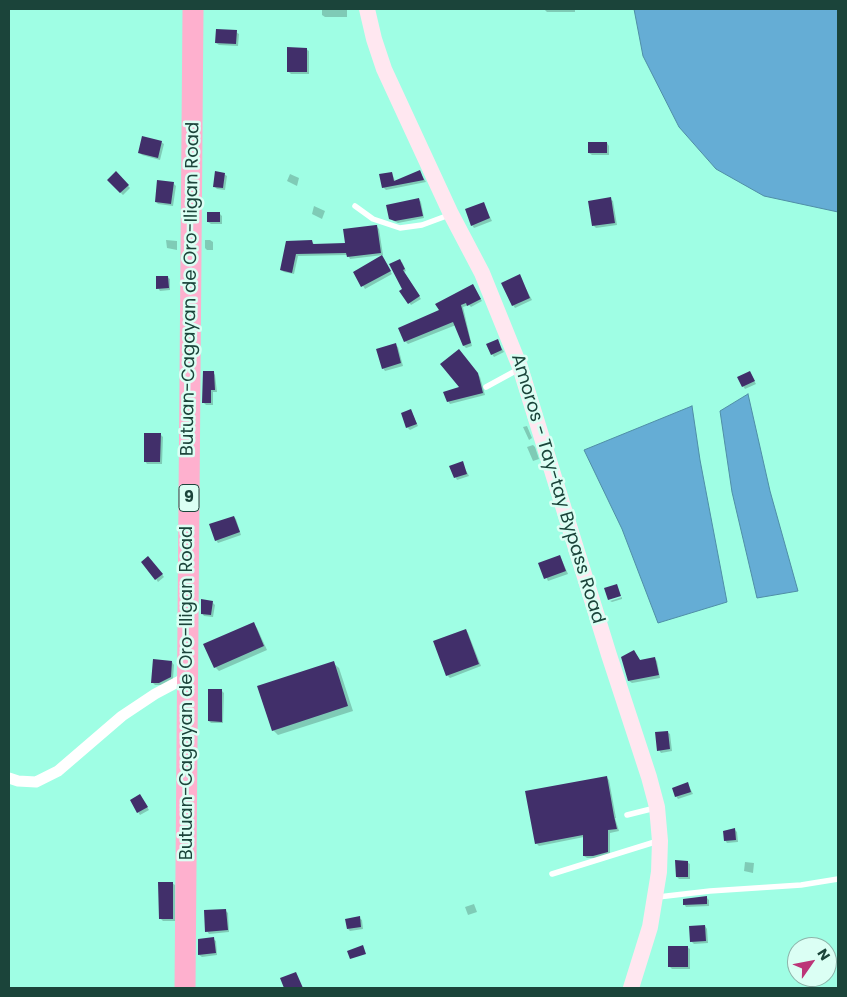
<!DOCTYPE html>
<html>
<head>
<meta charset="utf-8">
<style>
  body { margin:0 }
  #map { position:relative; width:847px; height:997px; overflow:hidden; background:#9ffee4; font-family:Poppins,sans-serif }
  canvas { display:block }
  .frame { position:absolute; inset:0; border:10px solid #1b443a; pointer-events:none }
  .north { position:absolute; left:787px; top:937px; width:50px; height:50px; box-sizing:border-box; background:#dbfff4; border:1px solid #8eb4aa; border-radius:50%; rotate:57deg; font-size:14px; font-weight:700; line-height:20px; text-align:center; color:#1b443a }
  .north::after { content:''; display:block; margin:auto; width:18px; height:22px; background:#bc3578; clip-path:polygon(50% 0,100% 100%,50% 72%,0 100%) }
</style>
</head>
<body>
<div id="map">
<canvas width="847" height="997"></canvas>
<div class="frame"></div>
<div class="north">N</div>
</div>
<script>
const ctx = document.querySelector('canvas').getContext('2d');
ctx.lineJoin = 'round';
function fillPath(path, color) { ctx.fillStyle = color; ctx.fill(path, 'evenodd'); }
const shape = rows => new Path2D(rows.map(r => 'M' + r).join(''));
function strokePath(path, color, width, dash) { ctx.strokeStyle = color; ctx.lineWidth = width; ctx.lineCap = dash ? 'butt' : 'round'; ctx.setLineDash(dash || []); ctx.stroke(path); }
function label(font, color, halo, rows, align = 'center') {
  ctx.font = font + ' Poppins,sans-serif'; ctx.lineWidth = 5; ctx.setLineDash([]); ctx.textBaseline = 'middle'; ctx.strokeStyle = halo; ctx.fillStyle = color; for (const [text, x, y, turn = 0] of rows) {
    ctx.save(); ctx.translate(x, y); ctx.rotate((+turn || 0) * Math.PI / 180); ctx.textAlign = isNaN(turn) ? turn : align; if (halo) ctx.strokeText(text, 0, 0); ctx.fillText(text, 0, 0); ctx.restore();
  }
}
const water = shape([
  [634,9,838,9,838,212,764,196,716,169,679,127,643,56,634,9],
  [748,394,770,491,798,591,757,598,732,492,720,411,748,394],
  [692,406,700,460,727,602,658,623,622,529,584,450,692,406]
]);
fillPath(water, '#65add5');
strokePath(water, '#4f8ea6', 1);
fillPath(shape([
  [322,9,347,9,347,17,325,17,322,15],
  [544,9,575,9,575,12,547,12],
  [236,32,239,34,238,46,219,45,216,43],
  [306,49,309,51,309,74,291,74,288,71],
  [161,142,164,144,160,160,142,155,140,153],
  [607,143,609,146,609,155,592,155,589,153],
  [420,172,426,182,386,190,383,187,392,173,395,181],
  [116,173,130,188,123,195,108,180],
  [224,174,227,176,225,190,217,189,214,186],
  [290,174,299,178,297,186,287,181],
  [173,183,176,186,173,206,158,204,156,202],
  [419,199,421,202,424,218,398,223,390,219],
  [610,199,613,201,617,225,596,228,594,226,590,202],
  [483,203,492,221,474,228,472,225],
  [314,206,325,211,322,219,312,214],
  [219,213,222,216,222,224,211,224,208,222],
  [377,227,379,229,383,255,350,259,348,255,298,256,294,274,284,272,281,270,287,242,312,242,314,244,346,244],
  [166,240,177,241,177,250,167,248],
  [205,240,210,240,213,242,213,250,207,250,205,248],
  [384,259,392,274,365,289,354,272],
  [402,262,406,271,404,272,421,299,411,305,401,291,404,289],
  [519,276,532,300,515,308,513,305],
  [167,277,170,279,170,290,160,291,158,288],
  [473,286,482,301,471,307,469,305,463,307,472,346,466,348,464,346,456,325,408,344,405,341],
  [497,340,504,352,494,357,492,354],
  [395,345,398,347,403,366,385,371,383,368],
  [461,353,480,377,485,395,450,404,448,401,461,387],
  [213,372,215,375,217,392,213,392,213,405,206,405,204,403],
  [750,373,756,384,745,389,743,386],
  [411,411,418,426,410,430,407,427],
  [527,426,532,438,529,440,523,427],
  [160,434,163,437,162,464,147,464,145,461],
  [533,445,535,447,539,459,533,461,527,447],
  [462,463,469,476,457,480,451,467],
  [234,517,236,519,241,535,218,543,216,540],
  [560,556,568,574,548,581,540,564],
  [151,560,164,577,158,582,156,579],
  [622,597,622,599,612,602,610,601],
  [212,602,215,605,213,617,204,616,202,613],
  [253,624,257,628,267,650,219,671,215,667],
  [466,630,468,633,481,666,450,678,447,675],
  [634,652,641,661,655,659,657,661,660,678,632,683,629,681],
  [172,662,174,665,173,679,162,685,155,685,152,682],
  [333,663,339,668,353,711,278,735,273,730],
  [221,690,224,693,223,723,211,723,209,721],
  [667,732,670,734,672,751,661,753,659,750],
  [606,777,609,780,616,818,615,818,619,831,610,833,610,854,596,858,587,858,584,856,584,837,539,846,536,843],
  [688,784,693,794,678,799,676,796],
  [140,796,149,810,140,815,138,812],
  [735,830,737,832,738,842,727,843,725,840],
  [687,862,690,864,690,879,679,879,677,877],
  [745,862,754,863,753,873,744,871],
  [172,883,175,885,175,921,163,921,160,918],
  [706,897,709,900,709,906,686,907,684,904],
  [474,904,477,912,468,915,465,907],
  [225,910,228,913,229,932,209,934,207,931],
  [359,918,362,920,363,929,350,931,348,929],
  [705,926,707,929,708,943,694,944,691,941],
  [213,939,216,941,217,955,202,957,199,955],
  [687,947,690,949,690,969,672,969,670,967]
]), '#0003');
fillPath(shape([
  [216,29,237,30,236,44,215,43],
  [287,47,307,48,307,72,287,72],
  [142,136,162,141,158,158,138,153],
  [588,142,607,142,607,153,588,153],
  [420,170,424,180,382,188,379,174,392,172,394,181],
  [116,171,129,185,120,193,107,180],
  [215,171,225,173,223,188,213,187],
  [157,180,174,182,171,204,155,202],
  [611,197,615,223,592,226,588,201],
  [419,198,423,216,395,221,389,219,386,205],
  [484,202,490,218,471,226,465,209],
  [207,212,220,212,220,222,207,222],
  [376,225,377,225,381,253,347,257,346,253,296,254,292,273,280,270,286,241,312,240,313,244,345,243,343,229],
  [382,255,391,271,361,287,353,272],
  [400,259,405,269,403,270,420,296,408,304,399,291,402,289,389,264],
  [520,274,530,298,512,306,501,283],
  [156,276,168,276,169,288,156,289],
  [473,284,481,299,467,306,466,303,461,305,471,343,463,346,453,322,404,342,398,328,439,310,435,304],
  [498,339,502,350,491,355,486,344],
  [396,343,401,363,382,369,376,349],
  [459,349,478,373,483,393,447,402,443,392,459,387,440,364],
  [203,371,214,371,215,390,211,390,211,403,202,403],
  [750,371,755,381,742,387,737,377],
  [411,409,417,424,406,428,401,413],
  [144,433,161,433,160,462,144,462],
  [463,461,467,474,454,478,449,466],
  [234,516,240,532,215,541,209,524],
  [560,555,566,571,544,579,538,563],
  [148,556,163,574,155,580,141,562],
  [617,584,621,596,608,600,604,588],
  [201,599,213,601,211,615,201,614],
  [254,622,264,646,214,668,203,644],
  [466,629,479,664,446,676,433,641],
  [634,650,640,660,655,657,659,675,628,681,621,657],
  [153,659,172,661,171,677,159,683,151,683],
  [334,661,348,706,272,731,257,686],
  [208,689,222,689,222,722,208,721],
  [668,731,670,749,657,751,655,732],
  [607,776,614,816,612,816,614,816,617,829,608,830,608,852,593,856,583,856,583,835,535,844,525,791],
  [688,782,691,792,675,797,672,788],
  [140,794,148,807,137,813,130,800],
  [735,828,736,840,724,841,723,831],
  [675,860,688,861,688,877,676,877],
  [158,882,173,882,173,919,159,919],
  [707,896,707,904,683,905,683,899],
  [226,909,228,930,205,932,204,910],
  [360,916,361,927,347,929,345,919],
  [705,925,706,941,690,942,689,926],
  [214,937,216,953,198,955,198,939],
  [363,945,366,954,350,959,347,951],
  [668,946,688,946,688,967,668,967],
  [296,972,303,988,284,988,280,978]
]), '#412f6a');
strokePath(shape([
  [355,206,373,219,400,228,422,225,449,215],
  [486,387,519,369],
  [627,815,655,808],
  [552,874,658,841],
  [658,897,710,891,801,885,838,879]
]), '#fff', 5.5);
strokePath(shape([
  [9,778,18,781,36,782,58,771,122,716,155,694,187,677]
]), '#fff', 11);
strokePath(shape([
  [367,9,374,39,384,69,451,214,482,273,520,367,609,655,649,777,657,807,660,841,659,872,650,927,631,988]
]), '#ffe7f0', 16);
strokePath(shape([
  [185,988,193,9]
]), '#feb0ce', 21);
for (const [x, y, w] of [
  [189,498,20]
]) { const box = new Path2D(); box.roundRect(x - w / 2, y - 13.5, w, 27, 4); ctx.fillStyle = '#dbfff4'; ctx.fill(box); strokePath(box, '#1b443a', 1); }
label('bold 16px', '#1b443a', null, [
  ["9",189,498]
]);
label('18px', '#1b443a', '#dbfff4', [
  ["Butuan-Cagayan de Oro-Iligan Road",191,289,-89],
  ["Amoros - Tay-tay Bypass Road",557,489,73],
  ["Butuan-Cagayan de Oro-Iligan Road",187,693,-90]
]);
</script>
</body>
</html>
